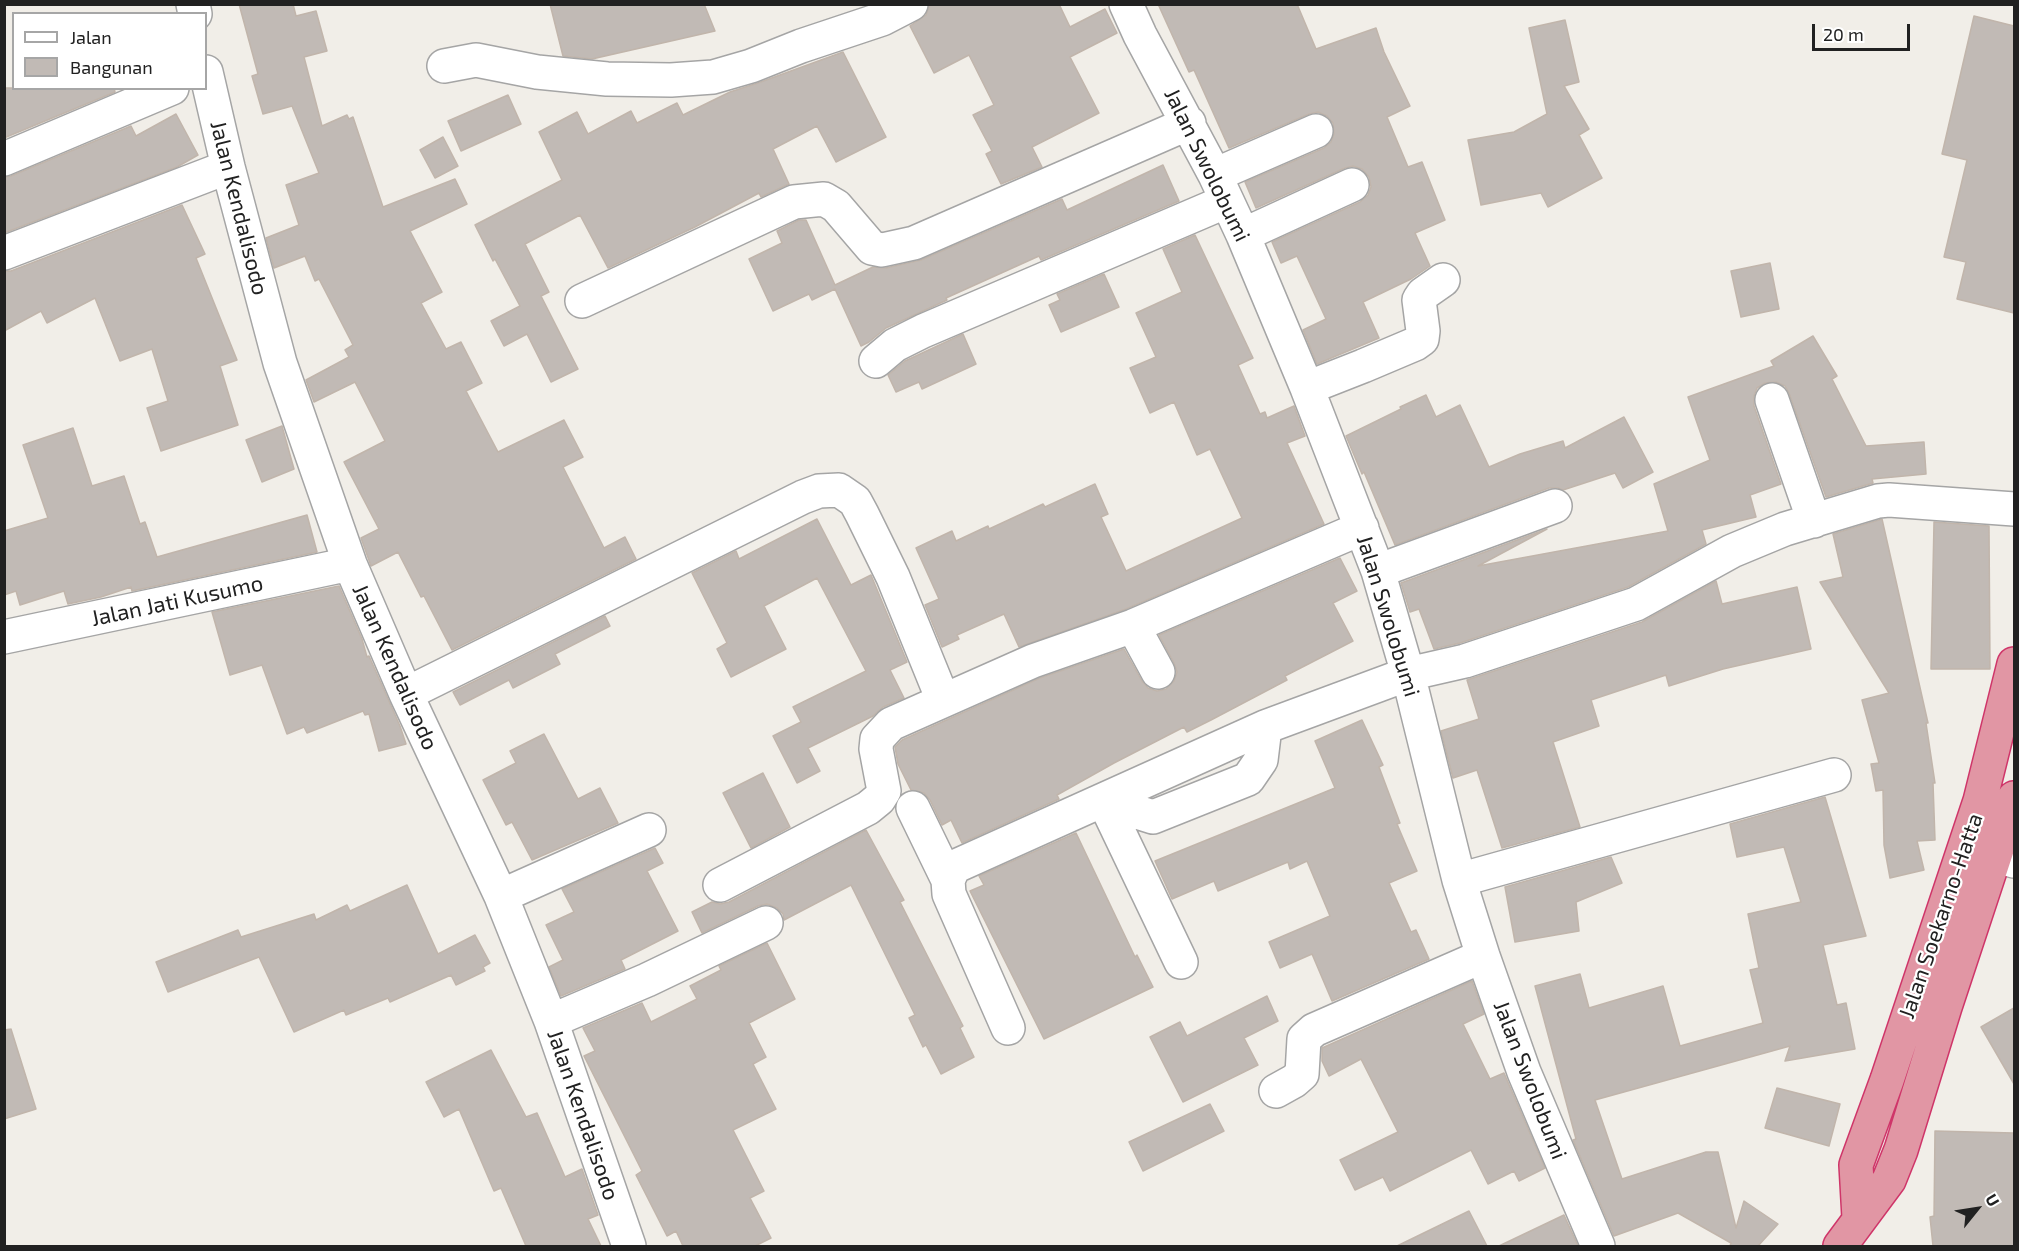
<!DOCTYPE html>
<html>
<head>
<meta charset="utf-8">
<style>
  body { margin:0 }
  #map { position:relative; width:2019px; height:1251px; overflow:hidden; background:#f1eee8; font-family:"Exo 2",sans-serif }
  canvas { display:block }
  .frame { position:absolute; inset:0; border:6px solid #212121; pointer-events:none }
  .legend { position:absolute; left:12px; top:12px; width:195px; height:78px; box-sizing:border-box; background:#fff; border:2px solid #a6a6a6; margin:0; padding:8px 10px; list-style:none; font-size:18px; color:#212121 }
  .legend li { display:flex; align-items:center; gap:12px; height:30px }
  .legend b { width:30px; border:2px solid #a6a6a6 }
  .north { position:absolute; left:1947px; top:1179px; width:60px; height:60px; -webkit-text-stroke:4px #fff; paint-order:stroke; rotate:60deg; font-size:16px; font-weight:700; line-height:24px; text-align:center; color:#212121 }
  .north::after { content:''; display:block; margin:auto; width:21px; height:27px; background:#212121; clip-path:polygon(50% 0,100% 100%,50% 72%,0 100%) }
  .scale { position:absolute; left:1812px; top:24px; width:98px; height:27px; box-sizing:border-box; border:3px solid #212121; border-top:0; padding-left:8px; font-size:18px; line-height:21px; white-space:nowrap; color:#212121; -webkit-text-stroke:4px #fff; paint-order:stroke }
</style>
</head>
<body>
<div id="map">
<canvas width="2019" height="1251"></canvas>
<div class="frame"></div>
<ul class="legend">
<li><b style="height:8px;background:#fff"></b>Jalan</li>
<li><b style="height:16px;background:#c1bab5"></b>Bangunan</li>
</ul>
<div class="north">U</div>
<div class="scale">20 m</div>
</div>
<script>
const ctx = document.querySelector('canvas').getContext('2d');
ctx.lineJoin = 'round';
function fillPath(path, color) { ctx.fillStyle = color; ctx.fill(path, 'evenodd'); }
const shape = rows => new Path2D(rows.map(r => 'M' + r).join(''));
function strokePath(path, color, width, dash) { ctx.strokeStyle = color; ctx.lineWidth = width; ctx.lineCap = dash ? 'butt' : 'round'; ctx.setLineDash(dash || []); ctx.stroke(path); }
function label(font, color, halo, rows, align = 'center') {
  ctx.font = font + ' "Exo 2",sans-serif'; ctx.lineWidth = 4.5; ctx.setLineDash([]); ctx.textBaseline = 'middle'; ctx.strokeStyle = halo; ctx.fillStyle = color; for (const [text, x, y, turn = 0] of rows) {
    ctx.save(); ctx.translate(x, y); ctx.rotate((+turn || 0) * Math.PI / 180); ctx.textAlign = isNaN(turn) ? turn : align; if (halo) ctx.strokeText(text, 0, 0); ctx.fillText(text, 0, 0); ctx.restore();
  }
}
const building = shape([
  [239,4,293,4,296,16,316,11,327,51,304,57,322,126,347,115,349,119,353,117,383,207,455,179,467,204,410,231,442,292,421,303,446,349,461,342,482,383,466,391,498,452,564,420,583,457,563,467,604,548,625,537,636,559,452,650,424,596,421,597,398,552,371,566,361,538,379,529,344,462,385,441,355,382,314,402,306,380,349,357,345,350,353,345,319,279,315,281,305,256,274,268,266,238,299,225,286,185,319,173,292,106,263,114,252,76,258,74,239,4],
  [550,4,704,4,715,31,592,59,563,56,550,4],
  [930,4,1059,4,1070,27,1105,9,1117,33,1070,57,1099,113,1032,147,1042,167,1001,184,986,154,992,151,973,115,994,105,969,55,934,73,910,26,926,15,930,4],
  [1158,4,1297,4,1316,49,1376,28,1384,52,1410,106,1387,117,1408,167,1422,162,1445,220,1415,233,1430,266,1411,279,1363,302,1379,338,1317,364,1303,330,1326,319,1297,256,1281,263,1272,242,1360,202,1368,195,1371,187,1369,177,1362,169,1353,166,1345,168,1256,208,1245,182,1324,148,1331,142,1334,134,1333,123,1327,116,1318,112,1309,114,1229,148,1194,70,1189,72,1158,4],
  [1974,16,2014,26,2014,313,1957,299,1966,262,1944,257,1967,160,1942,154,1974,16],
  [1565,20,1579,82,1564,86,1589,129,1579,135,1602,178,1548,207,1541,193,1481,205,1468,140,1514,132,1547,114,1529,28,1565,20],
  [843,52,886,137,836,162,817,126,773,149,789,184,761,197,759,193,695,227,608,268,580,215,525,244,549,292,541,296,578,369,551,382,527,334,504,346,491,321,520,306,495,259,493,261,475,225,562,180,539,132,577,112,588,134,631,111,637,123,677,103,683,115,730,92,758,83,843,52],
  [4,88,114,88,115,92,4,138,4,88],
  [508,95,521,124,461,151,448,121,508,95],
  [176,114,198,155,177,167,4,233,4,177,11,176,131,126,136,136,176,114],
  [443,137,458,166,435,178,420,150,443,137],
  [1163,165,1179,201,1041,260,1039,256,946,298,947,300,886,328,869,342,861,346,835,289,812,300,809,294,773,311,749,259,782,243,777,231,799,220,806,220,835,285,873,267,886,268,921,260,1062,199,1067,210,1163,165],
  [182,205,205,254,196,258,237,360,220,366,238,425,161,451,147,408,168,401,152,349,120,361,95,298,47,323,41,311,4,331,4,271,11,271,182,205],
  [1195,235,1253,358,1238,365,1260,414,1265,412,1267,418,1294,406,1305,436,1287,443,1324,524,1126,609,1019,647,1004,614,957,635,959,639,942,647,925,605,939,599,916,548,952,531,956,541,988,526,989,529,1043,504,1045,507,1095,484,1108,514,1101,517,1126,571,1242,518,1210,449,1197,455,1174,402,1150,413,1130,368,1156,357,1136,313,1182,292,1163,249,1195,235],
  [1770,263,1779,309,1741,317,1731,271,1770,263],
  [1104,274,1119,307,1061,332,1049,305,1060,300,1057,294,1104,274],
  [963,334,976,364,922,389,919,382,896,392,888,375,905,361,963,334],
  [1813,336,1837,376,1832,379,1866,446,1924,442,1926,474,1872,479,1873,483,1826,497,1789,393,1785,386,1776,382,1765,383,1757,388,1754,396,1754,406,1781,484,1750,495,1756,517,1702,530,1706,544,1628,587,1460,643,1434,649,1419,609,1410,612,1401,583,1547,529,1478,566,1668,531,1654,484,1710,460,1688,397,1774,366,1771,361,1813,336],
  [1426,395,1436,417,1460,405,1489,467,1520,454,1563,441,1565,448,1624,417,1653,472,1623,488,1615,473,1563,490,1558,488,1549,488,1395,545,1364,472,1362,474,1346,436,1401,409,1400,407,1426,395],
  [282,426,294,469,262,482,246,440,282,426],
  [73,428,92,486,124,476,140,524,145,522,157,557,307,515,317,552,132,591,131,587,101,597,68,604,64,591,20,605,16,591,4,595,4,531,48,518,23,445,73,428],
  [817,519,851,585,871,575,907,662,890,670,904,698,883,707,873,716,808,748,820,771,797,783,773,736,801,722,793,707,866,671,817,578,764,606,786,649,731,677,717,649,727,643,692,573,736,551,739,559,817,519],
  [1882,519,1928,723,1926,723,1935,783,1933,783,1935,840,1917,841,1924,870,1890,878,1884,845,1883,790,1876,791,1871,764,1879,763,1862,700,1889,693,1820,582,1843,577,1833,534,1882,519],
  [1934,522,1989,526,1990,669,1931,669,1934,522],
  [1340,558,1357,591,1333,603,1353,641,1285,676,1287,680,1211,720,1187,732,1184,727,1114,763,1057,795,1059,799,962,843,951,820,942,825,930,800,924,793,911,790,898,764,895,747,902,740,1040,678,1124,649,1142,681,1148,688,1157,691,1166,689,1174,681,1177,672,1174,663,1159,635,1340,558],
  [1716,581,1722,604,1797,587,1811,649,1723,669,1669,686,1666,675,1591,700,1599,726,1553,742,1580,827,1502,848,1477,770,1453,778,1441,731,1479,719,1467,680,1642,622,1716,581],
  [339,586,362,639,367,657,369,656,400,726,406,744,379,751,369,714,365,715,363,711,307,733,304,727,287,734,262,665,230,675,212,612,339,586],
  [605,616,610,626,555,654,560,664,513,688,509,680,460,705,453,692,605,616],
  [1362,720,1383,765,1379,767,1400,823,1397,824,1417,871,1389,883,1411,932,1416,930,1429,959,1332,1001,1312,954,1280,968,1269,942,1330,916,1307,861,1290,869,1288,862,1218,891,1214,881,1172,899,1155,861,1335,788,1315,741,1362,720],
  [544,734,578,799,600,788,618,823,532,860,512,822,506,825,483,780,516,763,510,751,544,734],
  [763,773,790,827,751,848,723,793,763,773],
  [1825,797,1866,936,1823,945,1837,1005,1846,1003,1855,1049,1785,1061,1790,1046,1595,1100,1622,1179,1706,1152,1718,1152,1736,1228,1744,1201,1778,1224,1758,1246,1730,1246,1731,1243,1678,1213,1614,1236,1573,1140,1576,1139,1535,986,1580,974,1589,1008,1663,986,1680,1046,1763,1023,1750,970,1759,968,1748,914,1801,902,1784,847,1737,857,1730,824,1825,797],
  [866,830,904,900,900,902,963,1026,960,1028,974,1057,941,1074,926,1045,923,1047,909,1018,915,1015,851,885,784,920,783,914,777,908,767,904,758,906,702,933,692,912,712,902,720,904,729,902,866,830],
  [1076,833,1135,957,1137,955,1153,987,1044,1039,970,891,984,885,979,876,1076,833],
  [655,848,663,863,647,871,678,931,621,960,625,969,561,996,549,967,563,960,546,925,574,912,562,889,655,848],
  [1611,857,1622,883,1576,902,1579,931,1515,942,1505,887,1611,857],
  [407,885,438,954,475,935,490,963,483,967,485,971,456,985,451,975,390,1002,388,998,346,1015,344,1010,294,1032,259,957,168,992,156,962,238,930,241,937,314,914,316,920,347,905,350,911,407,885],
  [767,943,795,999,749,1023,766,1057,753,1064,776,1109,733,1130,764,1191,750,1198,771,1238,755,1246,683,1246,676,1231,667,1236,636,1175,642,1171,584,1056,595,1051,583,1028,642,1003,651,1022,697,999,690,986,721,970,719,966,767,943],
  [1472,981,1484,1014,1463,1024,1490,1079,1504,1073,1545,1168,1519,1181,1514,1171,1488,1184,1471,1150,1390,1191,1383,1177,1355,1190,1340,1160,1398,1132,1361,1059,1329,1076,1322,1061,1322,1048,1472,981],
  [1267,996,1278,1021,1244,1038,1258,1065,1183,1102,1150,1037,1180,1022,1187,1036,1267,996],
  [2014,1008,2014,1084,1981,1027,2014,1008],
  [11,1029,36,1109,4,1119,4,1030,11,1029],
  [491,1050,526,1117,537,1113,565,1177,582,1169,598,1215,588,1219,601,1246,526,1246,501,1188,494,1191,459,1109,444,1117,426,1082,491,1050],
  [1777,1088,1840,1104,1829,1146,1765,1128,1777,1088],
  [1210,1104,1224,1131,1143,1171,1129,1142,1210,1104],
  [1935,1131,2014,1133,2014,1246,1933,1246,1930,1217,1934,1216,1935,1131],
  [1469,1211,1487,1246,1397,1246,1469,1211],
  [1564,1215,1578,1246,1499,1246,1564,1215]
]);
fillPath(building, '#c1bab5');
strokePath(building, '#c1b5ab', 1.5);
const minor = shape([
  [193,4,195,14],
  [1126,4,1140,35,1215,175,1243,235,1307,388,1378,571,1408,674,1459,880,1483,956,1524,1072,1598,1246],
  [444,66,476,60,537,72,607,79,671,80,713,77,751,66,801,46,882,19,911,4],
  [206,72,228,167,280,363,350,564,406,694,501,896,551,1021,629,1246],
  [4,159,172,88],
  [1215,175,1316,131],
  [1243,235,1352,185],
  [4,253,228,167],
  [582,301,794,202,824,199,836,206,872,248,882,250,914,243,1189,123],
  [876,361,895,345,923,331,1227,201],
  [1307,388,1363,366,1415,344,1422,339,1423,331,1419,300,1423,294,1443,280],
  [1772,400,1814,521],
  [1378,571,1555,506],
  [1133,626,1158,672],
  [4,637,350,564],
  [406,694,803,497,819,491,839,490,855,501,862,514,893,577,943,700],
  [1120,793,1134,811,1153,817,1248,779,1261,760,1265,727],
  [1104,801,1181,962],
  [913,808,948,880],
  [1996,856,2014,861],
  [1459,880,1834,775],
  [720,885,868,808,879,799,884,791,876,749,877,739,891,724,1033,661,1133,626,1362,528],
  [501,896,649,830],
  [551,1021,647,980,766,923],
  [1008,1028,949,894,948,880,954,867,1265,727,1408,674,1465,661,1636,604,1732,551,1785,529,1878,501,1889,500,2014,509],
  [1276,1091,1294,1081,1302,1074,1304,1039,1314,1030,1483,956]
]);
const highway = shape([
  [1859,1218,1856,1165,1887,1080,1980,801,2014,664],
  [1840,1246,1889,1180,1901,1150,1945,1007,2014,798]
]);
strokePath(minor, '#a5a5a5', 36);
strokePath(highway, '#cf3569', 36);
strokePath(minor, '#fff', 33);
strokePath(highway, '#e196a4', 33);
label('22px', '#212121', '#fff', [
  ["Jalan Swolobumi",1207,165,64],
  ["Jalan Kendalisodo",239,208,76],
  ["Jalan Jati Kusumo",177,601,-12],
  ["Jalan Swolobumi",1388,616,73],
  ["Jalan Kendalisodo",395,667,66],
  ["Jalan Soekarno-Hatta",1941,916,-71],
  ["Jalan Swolobumi",1530,1080,69],
  ["Jalan Kendalisodo",583,1115,71]
]);
</script>
</body>
</html>
